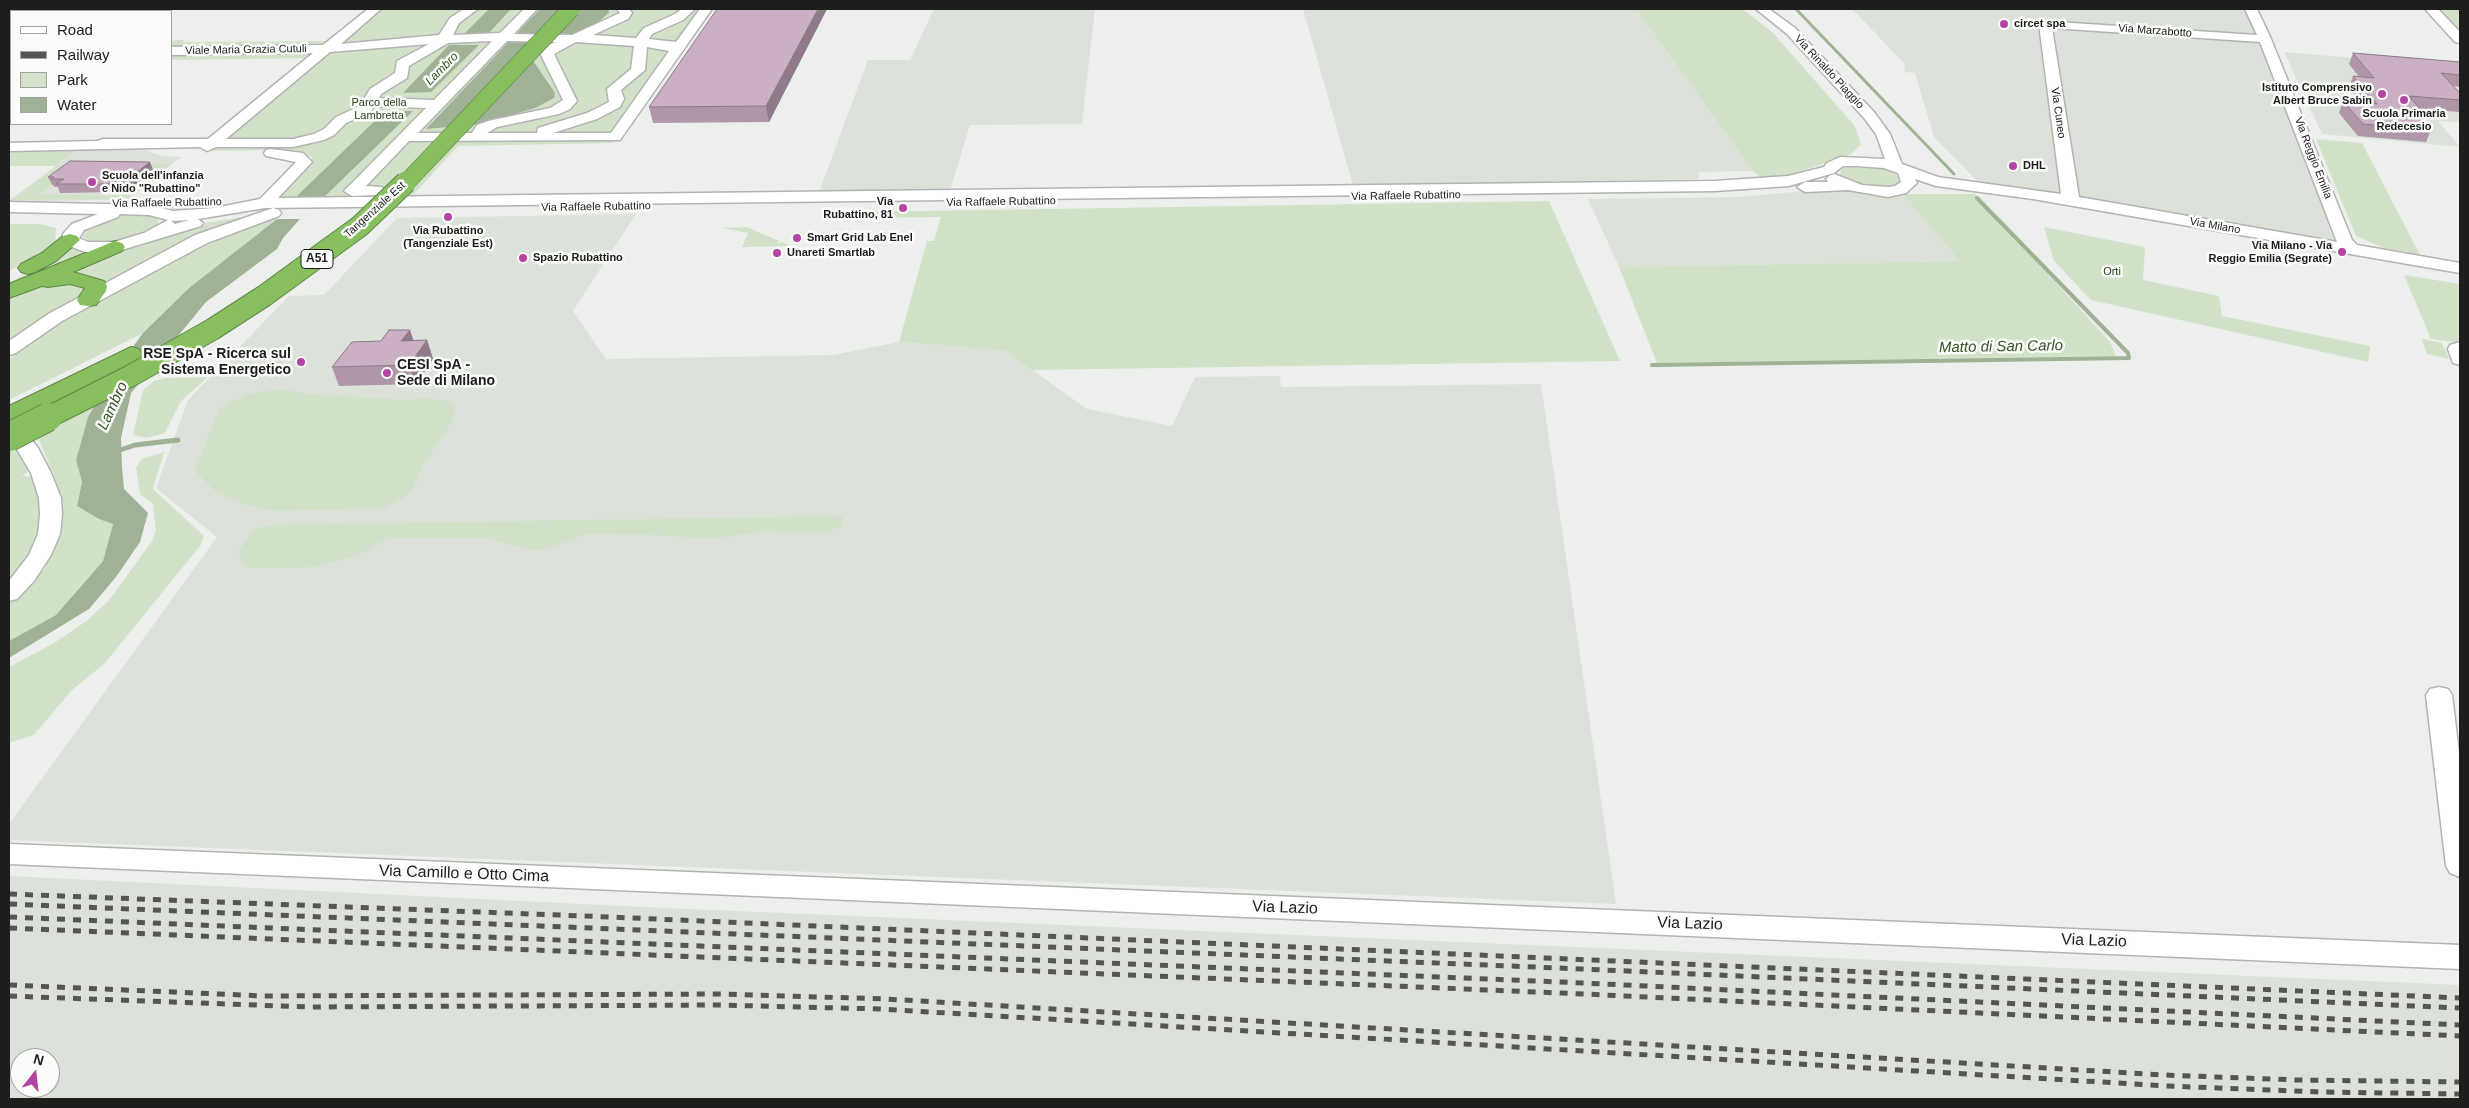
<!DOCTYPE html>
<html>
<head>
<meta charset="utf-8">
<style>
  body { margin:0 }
  #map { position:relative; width:2469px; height:1108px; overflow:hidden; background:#edefec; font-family:Arial,sans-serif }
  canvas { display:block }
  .frame { position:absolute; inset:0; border:10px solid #1d1d1c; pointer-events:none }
  .legend { position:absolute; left:10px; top:10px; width:162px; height:115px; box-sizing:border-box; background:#fafcf9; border:1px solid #a2a3a1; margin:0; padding:6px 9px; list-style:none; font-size:15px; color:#1d1d1c }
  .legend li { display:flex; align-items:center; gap:10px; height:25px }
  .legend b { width:25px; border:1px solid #a2a3a1 }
  .north { position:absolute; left:10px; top:1048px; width:50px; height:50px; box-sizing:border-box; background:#fafcf9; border:1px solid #a2a3a1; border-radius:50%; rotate:16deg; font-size:14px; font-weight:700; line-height:20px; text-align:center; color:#1d1d1c }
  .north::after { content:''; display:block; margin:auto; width:18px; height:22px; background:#b344a2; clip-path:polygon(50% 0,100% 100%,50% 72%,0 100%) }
</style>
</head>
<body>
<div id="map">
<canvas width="2469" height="1108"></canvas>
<div class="frame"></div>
<ul class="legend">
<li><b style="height:6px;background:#fff"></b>Road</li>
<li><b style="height:6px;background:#555554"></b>Railway</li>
<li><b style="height:14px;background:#d2e2c8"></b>Park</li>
<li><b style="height:14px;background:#a0b296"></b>Water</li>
</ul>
<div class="north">N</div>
</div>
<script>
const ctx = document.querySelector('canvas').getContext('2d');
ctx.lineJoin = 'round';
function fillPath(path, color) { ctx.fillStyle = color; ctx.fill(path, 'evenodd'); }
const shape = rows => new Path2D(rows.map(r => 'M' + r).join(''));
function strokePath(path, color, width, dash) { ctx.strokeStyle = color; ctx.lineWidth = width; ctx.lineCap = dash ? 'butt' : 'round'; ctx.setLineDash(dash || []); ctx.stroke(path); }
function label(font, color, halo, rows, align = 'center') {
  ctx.font = font + ' Arial,sans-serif'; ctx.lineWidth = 5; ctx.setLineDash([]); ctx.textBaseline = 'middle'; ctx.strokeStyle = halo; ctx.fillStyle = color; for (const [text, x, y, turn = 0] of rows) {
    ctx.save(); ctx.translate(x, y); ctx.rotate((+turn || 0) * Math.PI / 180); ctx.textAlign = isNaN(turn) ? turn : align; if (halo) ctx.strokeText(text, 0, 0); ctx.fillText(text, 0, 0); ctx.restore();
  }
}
fillPath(shape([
  [934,9,1095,9,1082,124,970,125,950,190,819,192,868,60,910,60],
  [1303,9,1636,9,1753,171,1698,172,1700,176,1697,179,1353,185],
  [1852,9,2250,9,2265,39,2347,249,1983,187,1934,137,1915,73,1905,72,1904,63],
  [2284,52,2460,67,2460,122,2438,121,2460,147,2322,134],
  [141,149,162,156,181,157,128,200,9,201,77,150],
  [1835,188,1870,194,1903,194,1961,261,1619,267,1588,199,1740,197],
  [636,214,573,311,606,359,833,355,899,342,1006,351,1087,409,1172,426,1195,377,1280,376,1281,387,1541,384,1616,904,9,840,9,824,217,537,156,488,188,400,289,296,324,295,397,218],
  [9,876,644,907,2460,985,2460,1099,9,1099],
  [20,1058,50,1058,50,1088,20,1088]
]), '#dce2d9');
fillPath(shape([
  [372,9,709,9,612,143,458,146,413,195,276,197,313,162,312,157,299,151,286,150,206,151,206,143,310,58,171,60,171,42,175,40,185,40,183,42,332,41],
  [1636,9,1741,9,1748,13,1773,33,1854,125,1861,144,1851,154,1787,176,1761,178,1753,171],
  [2431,9,2460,9,2460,33,2453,32],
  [2316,139,2362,143,2420,255,2384,248,2356,236],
  [9,150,77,150,55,166,9,166],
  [171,164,127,199,11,200,58,165,80,165,40,194,112,196,129,184,111,165],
  [1853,165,1882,167,1890,170,1896,174,1899,181,1896,185,1881,188,1861,186,1844,180,1840,176,1841,169],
  [1903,194,1975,194,2110,342,2116,356,1657,363,1619,267,1960,261],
  [259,198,266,199,215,210,185,211,158,206,230,204],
  [1549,201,1620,361,1032,370,1006,351,899,342,927,241,934,241,941,217,857,218,860,212],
  [132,214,154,216,159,221,158,224,144,234,116,242,91,242,83,237,83,233,87,228,106,219],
  [244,217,102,290,47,279,106,253,198,224],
  [277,219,189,288,143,333,9,400,9,360,16,351,40,332,202,242,261,220],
  [9,224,40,224,56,228,55,247,9,271],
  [747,227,779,241,776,244,782,242,792,246,742,247,748,233,722,228],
  [2044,227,2145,247,2143,280,2219,296,2222,316,2370,346,2368,362,2091,300,2054,261],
  [69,248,92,251,9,288,9,283],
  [2404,275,2460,284,2460,343,2431,339],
  [59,283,82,284,88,291,9,345,9,297],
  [2422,339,2442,343,2449,359,2427,354],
  [208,377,181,401,165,433,147,438,133,435,143,390,154,381,165,378],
  [282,389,307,394,410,400,426,398,446,401,456,406,452,422,422,467,414,486,407,496,385,508,275,511,246,505,215,491,195,471,219,409,247,394],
  [92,408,88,417,76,460,82,482,77,506,100,519,113,524,103,561,56,615,9,641,9,602,44,570,57,545,59,492,54,475,37,436],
  [18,446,32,469,22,476,33,477,45,512,36,551,9,586,9,451],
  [164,452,153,489,204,536,200,546,105,663,71,691,34,735,9,743,9,667,54,643,88,620,110,599,152,541,156,531,153,504,140,494,136,467,142,459],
  [842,516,843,526,827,532,765,531,710,539,657,535,587,534,547,549,529,550,488,538,390,538,356,556,315,567,247,568,238,552,252,531,270,525]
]), '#d2e2c8');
fillPath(shape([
  [489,9,511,9,488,34,464,34],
  [540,9,608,9,609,13,594,25,539,51,532,59,555,93,554,98,535,108,508,116,472,125,426,129],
  [449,45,479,45,431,92,403,93],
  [385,111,413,111,324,197,296,197],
  [277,219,300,219,283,238,277,249,206,302,131,393,121,438,122,468,124,489,148,513,140,542,116,577,89,609,9,658,9,641,56,615,103,561,113,524,99,519,77,506,82,482,76,460,88,417,106,384,143,333,189,288]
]), '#a0b296');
strokePath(shape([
  [1796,9,1954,174]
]), '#a0b296', 3);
strokePath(shape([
  [1652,365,2129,358,2128,353,1977,198]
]), '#a0b296', 4);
strokePath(shape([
  [117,451,135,445,178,440]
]), '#a0b296', 5);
const minor = shape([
  [150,9,165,9,164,11,149,11,150,9],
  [368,9,381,9,341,44,439,35,450,18,464,9,478,9,459,23,453,35,500,33,524,9,537,9,514,34,572,35,620,13,617,9,629,9,632,13,628,19,593,35,636,38,644,28,675,14,682,9,695,9,683,20,652,34,649,39,676,42,700,9,712,9,620,140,409,141,366,186,382,187,384,190,382,193,376,195,352,196,344,191,426,108,374,106,371,112,346,123,334,135,324,140,293,147,216,147,207,151,200,147,9,151,9,143,97,141,103,139,208,139,313,53,171,55,171,47,323,45,368,9],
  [492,41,434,100,379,98,381,94,407,78,409,66,448,43,492,41],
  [507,41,556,42,546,46,540,53,563,100,550,108,488,121,477,125,472,133,418,133,507,41],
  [576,42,634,46,631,69,607,89,609,102,587,113,538,128,537,133,487,133,497,127,559,114,570,109,577,101,554,54,576,42],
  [429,44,397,61,395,73,370,89,360,106,336,117,324,129,314,134,293,139,226,139,330,52,429,44],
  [647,47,669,51,611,133,553,133,597,119,620,107,624,99,621,90,645,70,647,47],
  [1756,9,1769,9,1795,28,1874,112,1890,134,1902,164,1938,177,2061,194,2039,24,2041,21,2257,35,2245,9,2257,9,2271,39,2352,240,2357,245,2460,263,2460,273,2033,199,1936,186,1915,179,1917,183,1906,193,1888,197,1848,190,1805,192,1797,187,1805,182,1828,182,1826,179,1829,176,1834,174,1862,185,1888,187,1895,186,1901,182,1898,173,1884,168,1857,166,1843,166,1834,173,1789,186,1715,191,265,208,198,219,203,223,201,226,115,252,85,252,64,244,62,240,63,234,72,224,98,214,9,212,9,202,149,205,173,211,214,208,260,199,296,162,266,156,264,153,266,150,271,149,303,153,312,162,278,198,1715,181,1788,176,1824,167,1827,163,1840,157,1885,159,1876,134,1864,118,1787,34,1756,9],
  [2052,28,2260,42,2337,242,2079,197,2052,28],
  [120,214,149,215,168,220,144,233,114,242,88,242,79,238,84,230,118,217,120,214],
  [189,220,175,224,171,221,189,220],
  [2425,9,2438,9,2460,32,2460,43,2455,42,2425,9],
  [9,49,11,49,11,57,9,57,9,49],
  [9,99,11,99,11,109,9,109,9,99],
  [273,208,279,210,281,213,279,216,207,243,62,321,16,353,9,355,9,341,50,313,195,235,273,208],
  [2460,342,2460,365,2453,363,2448,349,2450,345,2460,342],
  [9,417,16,419,38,448,51,473,61,498,62,515,60,534,51,555,34,581,17,599,9,601,9,581,29,555,38,534,40,515,39,498,31,473,9,436,9,417],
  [2439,687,2448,689,2452,695,2460,761,2460,877,2450,873,2446,866,2426,695,2430,689,2439,687],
  [9,844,2460,945,2460,969,9,864,9,844]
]);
const highway = shape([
  [70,234,77,236,80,240,56,261,35,272,28,274,21,272,18,268,21,264,42,253,63,236,70,234],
  [115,241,122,243,125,247,122,251,73,272,104,281,107,286,106,291,96,305,88,306,80,305,77,300,85,288,70,284,48,287,42,286,9,298,9,284,115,241],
  [131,347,139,349,142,354,139,359,18,420,9,422,9,406,131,347]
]);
strokePath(minor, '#b2b4b1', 3);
strokePath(highway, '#628648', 2);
fillPath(minor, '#fff');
fillPath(highway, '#87bf5f');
strokePath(shape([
  [9,894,610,917,2460,998],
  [9,904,1582,969,2460,1008],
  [9,917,1583,983,2460,1025],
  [9,928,1584,994,2460,1036],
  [9,985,265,996,722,994,886,999,2164,1075,2297,1080,2460,1082],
  [9,996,309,1007,719,1005,880,1009,2168,1086,2320,1092,2460,1094]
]), '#555554', 5, [8, 8]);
const highwayBridgeFar2 = shape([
  [405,184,571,9]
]);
const highwayBridgeFar1 = shape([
  [45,419,132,375,213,329,264,296,360,226,406,182]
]);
const highwayBridge = shape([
  [9,437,48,417]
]);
strokePath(highwayBridgeFar2, '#628648', 18, []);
strokePath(highwayBridgeFar1, '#628648', 23, []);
strokePath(highwayBridge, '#628648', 30, []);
strokePath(highwayBridgeFar2, '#87bf5f', 17);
strokePath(highwayBridgeFar1, '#87bf5f', 21);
strokePath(highwayBridge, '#87bf5f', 28);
fillPath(shape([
  [48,9,97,9,93,11,49,11],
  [827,9,769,122,653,123,649,107],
  [2353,53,2460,62,2460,87,2453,86,2460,93,2460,112,2420,109,2426,116,2424,120,2431,130,2426,142,2358,136,2339,113,2343,101,2361,103,2349,88,2353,76,2359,77,2349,64],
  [153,170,136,184,118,187,112,192,60,193,58,187,54,187,53,185,52,185,48,177],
  [427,340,433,359,416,384,339,386,332,367,413,341]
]), '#af96a9');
fillPath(shape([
  [9,9,14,9,9,12],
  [83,9,97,9,93,11,84,11],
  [818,9,827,9,769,122,766,106],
  [150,162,153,170,136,184,118,187,112,192,108,184,114,179],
  [410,330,416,348,401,341],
  [427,340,433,359,416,384,409,365]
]), '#8e7a89');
const building = shape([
  [717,9,818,9,766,106,649,107,717,9],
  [2353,53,2460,62,2460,75,2441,73,2460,93,2460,100,2409,96,2426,116,2420,115,2431,130,2363,124,2343,101,2377,104,2353,76,2374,78,2353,53],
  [70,161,150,162,132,176,114,179,108,184,56,184,64,179,51,179,54,177,48,177,70,161],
  [389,330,410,330,401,341,427,340,409,365,332,367,352,342,381,341,389,330]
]);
fillPath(building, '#cbafc4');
strokePath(building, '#8e7a89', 1);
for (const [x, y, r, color] of [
  [2004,24,5,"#b344a2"],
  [2382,94,5,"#b344a2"],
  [2404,100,5,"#b344a2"],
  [2013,166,5,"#b344a2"],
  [92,182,5,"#b344a2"],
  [903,208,5,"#b344a2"],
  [448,217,5,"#b344a2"],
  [797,238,5,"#b344a2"],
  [2342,252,5,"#b344a2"],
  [777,253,5,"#b344a2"],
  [523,258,5,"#b344a2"],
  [301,362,5,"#b344a2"],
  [387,373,5,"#b344a2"]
]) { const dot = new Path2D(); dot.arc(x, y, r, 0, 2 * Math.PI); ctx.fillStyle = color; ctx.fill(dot); strokePath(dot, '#fafcf9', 2); }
label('bold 11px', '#1d1d1c', '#fafcf9', [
  ["circet spa",2014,24],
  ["Istituto Comprensivo",2372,88,"right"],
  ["Albert Bruce Sabin",2372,101,"right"],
  ["Scuola Primaria",2404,114,"center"],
  ["Redecesio",2404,127,"center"],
  ["DHL",2023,166],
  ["Scuola dell'infanzia",102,176],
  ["e Nido \"Rubattino\"",102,189],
  ["Via",893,202,"right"],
  ["Rubattino, 81",893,215,"right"],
  ["Via Rubattino",448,231,"center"],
  ["(Tangenziale Est)",448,244,"center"],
  ["Smart Grid Lab Enel",807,238],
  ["Via Milano - Via",2332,246,"right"],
  ["Reggio Emilia (Segrate)",2332,259,"right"],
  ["Unareti Smartlab",787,253],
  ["Spazio Rubattino",533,258]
], 'left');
label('11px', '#1d1d1c', '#fafcf9', [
  ["Via Marzabotto",2155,31,4],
  ["Viale Maria Grazia Cutuli",246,50,-1],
  ["Via Rinaldo Piaggio",1829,72,47],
  ["Via Cuneo",2058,113,82],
  ["Via Reggio Emilia",2313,158,69],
  ["Via Raffaele Rubattino",1406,196,-1],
  ["Via Raffaele Rubattino",1001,202,-1],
  ["Via Raffaele Rubattino",167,203,-1],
  ["Via Raffaele Rubattino",596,207,-1],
  ["Tangenziale Est",375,210,-42],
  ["Via Milano",2215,226,10]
]);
label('11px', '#2a4218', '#fafcf9', [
  ["Parco della",379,103],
  ["Lambretta",379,116],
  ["Orti",2112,272]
]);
label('italic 12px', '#375025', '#fafcf9', [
  ["Lambro",442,69,-45]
]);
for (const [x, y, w] of [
  [317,259,32]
]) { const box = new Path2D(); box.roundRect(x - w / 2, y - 9.5, w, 19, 4); ctx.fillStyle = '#fafcf9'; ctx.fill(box); strokePath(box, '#1d1d1c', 1); }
label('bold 12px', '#1d1d1c', null, [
  ["A51",317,259]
]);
label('bold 14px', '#1d1d1c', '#fafcf9', [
  ["RSE SpA - Ricerca sul",291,354],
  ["Sistema Energetico",291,370],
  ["CESI SpA -",397,365,"left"],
  ["Sede di Milano",397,381,"left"]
], 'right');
label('italic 15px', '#375025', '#fafcf9', [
  ["Matto di San Carlo",2001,347,-1],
  ["Lambro",113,406,-65]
]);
label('16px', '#1d1d1c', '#fafcf9', [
  ["Via Camillo e Otto Cima",464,874,2],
  ["Via Lazio",1285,908,2],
  ["Via Lazio",1690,924,2],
  ["Via Lazio",2094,941,2]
]);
</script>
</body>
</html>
